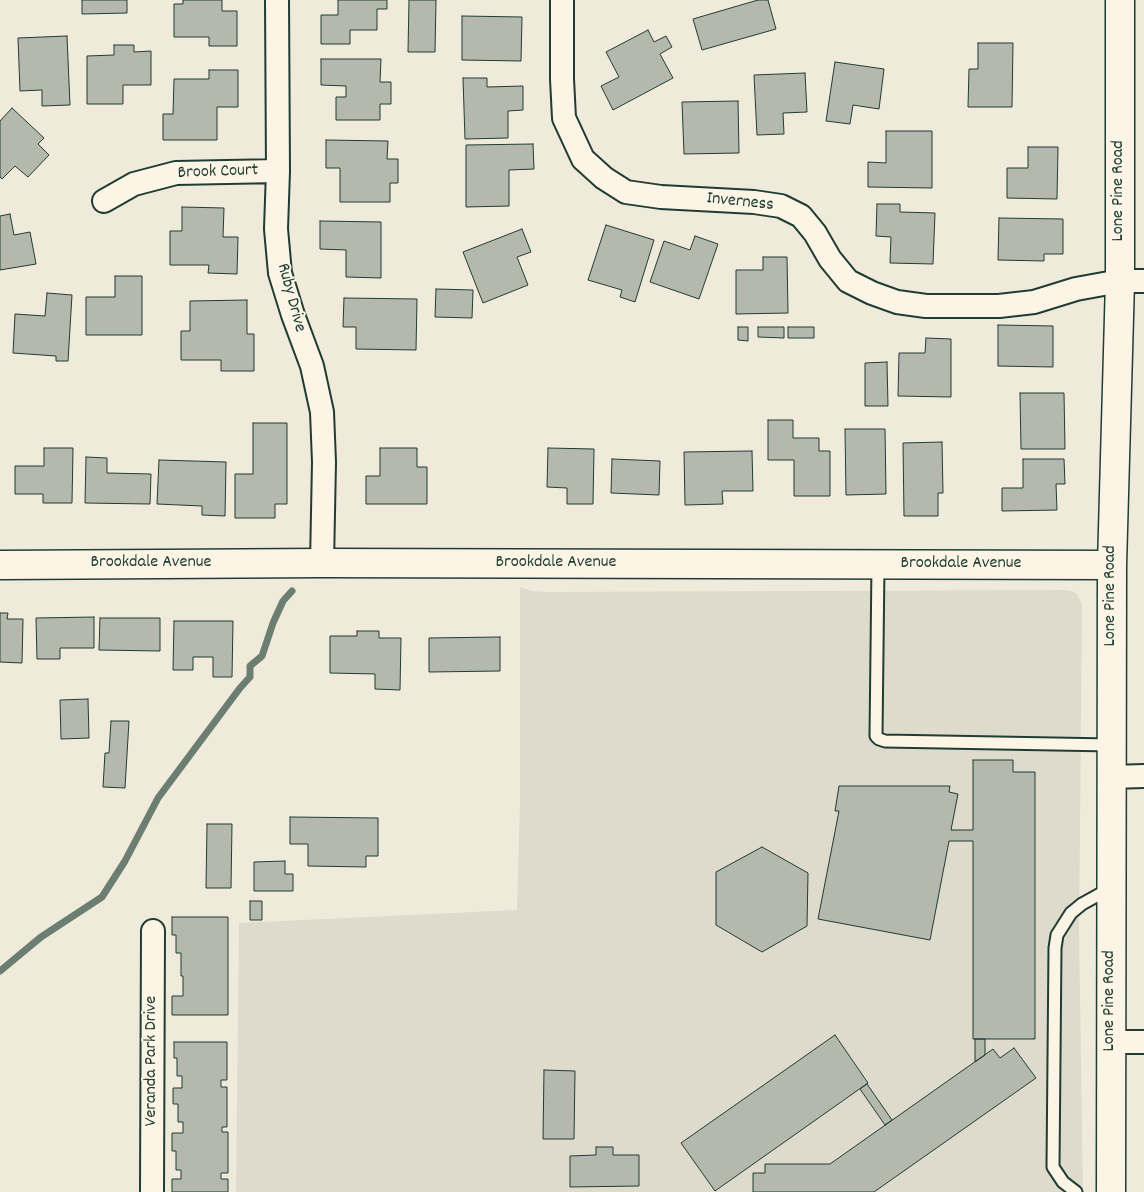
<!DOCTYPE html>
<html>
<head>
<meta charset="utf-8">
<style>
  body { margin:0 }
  canvas { display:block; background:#efeada }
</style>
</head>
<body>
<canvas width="1144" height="1192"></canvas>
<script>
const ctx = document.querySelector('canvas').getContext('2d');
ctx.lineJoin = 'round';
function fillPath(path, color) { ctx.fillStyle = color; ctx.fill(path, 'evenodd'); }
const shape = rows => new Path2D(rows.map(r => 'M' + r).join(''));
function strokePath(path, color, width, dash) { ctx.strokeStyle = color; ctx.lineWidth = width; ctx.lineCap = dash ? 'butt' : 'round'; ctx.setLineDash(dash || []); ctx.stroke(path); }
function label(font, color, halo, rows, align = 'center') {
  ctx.font = font + ' Dekko,sans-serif'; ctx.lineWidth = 4; ctx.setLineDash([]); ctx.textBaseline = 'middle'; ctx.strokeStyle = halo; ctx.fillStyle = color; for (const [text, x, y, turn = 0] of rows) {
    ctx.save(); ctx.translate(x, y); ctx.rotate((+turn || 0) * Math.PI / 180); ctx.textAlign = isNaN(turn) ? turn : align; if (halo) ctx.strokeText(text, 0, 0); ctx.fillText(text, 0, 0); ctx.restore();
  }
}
fillPath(shape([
  [520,587,532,591,544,592,1064,590,1072,591,1077,594,1082,604,1079,934,1083,1192,236,1192,239,923,517,910,520,802]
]), '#dedbcc');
strokePath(shape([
  [0,971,41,937,102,897,125,861,158,798,240,688,250,677,250,666,262,656,273,623,283,601,292,591]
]), '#6c7d71', 7);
const building = shape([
  [82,0,127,0,127,13,82,14,82,0],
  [183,0,222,0,222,11,237,11,237,46,209,46,209,37,174,37,174,4,183,4,183,0],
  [338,0,387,0,387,9,377,9,377,30,350,30,350,44,321,44,321,15,338,15,338,0],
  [409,0,436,0,435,52,408,52,409,0],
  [758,0,768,0,776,29,702,50,693,19,758,0],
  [462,16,522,17,521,61,462,60,462,16],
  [648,30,654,42,666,36,672,47,660,54,673,78,613,110,601,86,619,77,606,52,648,30],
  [67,36,70,105,42,106,42,90,20,91,18,38,67,36],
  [978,43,1013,43,1012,107,968,107,969,69,978,69,978,43],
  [114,45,134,45,134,52,151,51,151,85,123,85,123,104,87,104,87,56,114,55,114,45],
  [321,59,381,59,380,82,391,82,391,104,380,104,380,120,336,120,336,97,346,97,346,86,321,85,321,59],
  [835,62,884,69,879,109,853,105,850,124,826,121,835,62],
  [209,70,238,70,238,107,217,107,217,140,163,140,163,114,173,114,174,79,209,79,209,70],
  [805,73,807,112,783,113,784,134,757,135,754,75,805,73],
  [463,78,487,78,487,87,523,86,523,110,508,111,508,138,465,139,463,78],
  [738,101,739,153,684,154,682,102,738,101],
  [12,108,44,138,38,144,49,155,28,177,15,166,2,179,0,177,0,121,12,108],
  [886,131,932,131,932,188,868,187,868,162,886,163,886,131],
  [326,140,388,141,387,159,398,159,398,183,390,183,390,202,340,202,340,168,326,168,326,140],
  [533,144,534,169,509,170,509,206,466,207,466,145,533,144],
  [1028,147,1058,147,1057,199,1007,198,1007,168,1028,168,1028,147],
  [877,204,900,204,900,212,935,213,933,264,890,263,891,237,876,236,877,204],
  [182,207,224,208,223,237,238,237,237,274,208,273,209,265,170,265,170,231,182,231,182,207],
  [10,214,14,235,30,232,36,264,0,270,0,216,10,214],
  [999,218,1063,219,1063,254,1044,254,1044,261,998,260,999,218],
  [320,221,381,222,381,278,346,277,346,250,320,249,320,221],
  [606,225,654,240,635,302,620,297,622,290,588,280,606,225],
  [522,229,531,252,517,257,528,285,483,303,463,252,522,229],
  [695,236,718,244,699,299,650,282,664,241,690,250,695,236],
  [763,257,787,257,788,313,736,314,736,270,763,270,763,257],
  [115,276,142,276,142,335,86,335,86,297,115,297,115,276],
  [436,289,473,290,472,318,435,317,436,289],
  [47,293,72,295,68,361,56,361,56,356,13,353,15,314,45,316,47,293],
  [344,298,417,299,416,350,356,349,356,327,343,327,344,298],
  [247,300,247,334,254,334,254,371,221,371,221,360,181,360,181,331,190,331,190,301,247,300],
  [998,325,1053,326,1053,367,998,366,998,325],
  [738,327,748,327,748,341,738,340,738,327],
  [758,327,784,327,784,338,758,337,758,327],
  [788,327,814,327,814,338,788,338,788,327],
  [926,338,951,339,951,397,898,396,899,353,925,353,926,338],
  [887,362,888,406,865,406,865,363,887,362],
  [1020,393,1064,393,1065,449,1021,449,1020,393],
  [768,420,793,420,793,438,819,438,819,451,830,451,830,496,794,496,794,460,768,460,768,420],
  [253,423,287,423,287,504,275,504,275,518,235,518,235,474,253,474,253,423],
  [845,429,885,429,886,494,846,495,845,429],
  [942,442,943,493,938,493,938,516,904,516,903,443,942,442],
  [44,448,73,448,72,503,43,503,43,494,15,494,15,466,44,466,44,448],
  [380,448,417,448,417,467,427,467,427,504,366,504,366,476,380,476,380,448],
  [548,448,594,449,593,504,567,504,567,488,547,487,548,448],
  [752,451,753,491,722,491,723,504,685,505,684,452,752,451],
  [86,457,107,458,107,473,151,474,150,504,85,503,86,457],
  [612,459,660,461,659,495,611,493,612,459],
  [1023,459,1064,459,1065,484,1056,484,1057,510,1002,511,1002,488,1023,488,1023,459],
  [159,460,226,462,225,516,202,515,202,506,157,504,159,460],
  [0,613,8,613,7,619,23,619,22,663,0,662,0,613],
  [94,617,94,648,60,648,60,659,37,659,36,618,94,617],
  [100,618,160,618,160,651,99,650,100,618],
  [174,621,233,621,232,677,213,677,213,657,193,657,193,670,173,670,174,621],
  [357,631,379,631,379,638,401,638,400,690,375,689,375,674,330,673,330,636,357,636,357,631],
  [500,637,500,671,429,672,429,638,500,637],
  [88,699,89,738,61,739,60,700,88,699],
  [111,721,129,721,125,788,103,787,105,753,109,753,111,721],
  [973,760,1013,760,1013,772,1035,772,1035,1039,973,1039,973,841,949,841,930,940,818,919,839,811,835,811,839,786,950,786,949,792,958,794,951,830,973,830,973,760],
  [290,817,378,818,378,856,366,856,366,867,308,866,308,844,290,844,290,817],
  [207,824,232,824,231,888,206,888,207,824],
  [762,847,808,873,807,926,762,952,716,925,716,872,762,847],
  [285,861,285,874,293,874,293,891,254,891,254,862,285,861],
  [250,901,262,901,262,920,250,920,250,901],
  [172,917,228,917,228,1015,172,1015,172,996,183,996,183,976,181,976,181,953,176,953,176,935,172,935,172,917],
  [835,1035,868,1083,715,1191,681,1143,835,1035],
  [975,1039,985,1039,985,1055,975,1062,975,1039],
  [174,1042,227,1042,227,1080,221,1080,221,1087,227,1087,227,1127,222,1127,222,1132,228,1132,228,1173,221,1173,221,1179,228,1179,228,1192,172,1192,172,1179,181,1179,181,1170,176,1170,176,1151,172,1151,172,1133,183,1133,183,1122,178,1122,178,1104,173,1104,173,1088,182,1088,182,1076,177,1076,177,1058,174,1058,174,1042],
  [1014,1048,1036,1078,874,1192,753,1192,753,1173,765,1173,765,1164,830,1164,993,1049,1000,1058,1014,1048],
  [544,1070,575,1071,574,1139,543,1139,544,1070],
  [867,1084,892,1120,885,1125,860,1089,867,1084],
  [596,1147,613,1147,613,1155,639,1155,639,1186,570,1187,570,1156,596,1155,596,1147]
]);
fillPath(building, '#b5b9ad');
strokePath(building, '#1f3d34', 1);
const lane = shape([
  [878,565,876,736,879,739,885,741,1111,745],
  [1076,1192,1063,1182,1053,1167,1055,948,1057,935,1071,913,1082,904,1111,888]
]);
const street = shape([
  [277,0,278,171,276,229,280,273,293,315,312,366,322,412,324,462,322,563],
  [562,0,562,79,564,118,583,159,604,178,626,192,661,197,754,202,781,206,801,216,815,233,830,259,848,281,872,293,897,302,926,306,999,306,1034,302,1076,289,1120,281,1144,281],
  [104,201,134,184,176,173,278,171],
  [1111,777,1144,776],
  [1111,1042,1144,1042],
  [152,1192,153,931]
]);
const secondary = shape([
  [0,565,322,563,1112,565],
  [1111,1192,1112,565,1120,281,1120,0]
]);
strokePath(lane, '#1f3d34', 15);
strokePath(street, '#1f3d34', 26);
strokePath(secondary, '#1f3d34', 31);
strokePath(lane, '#fcf5e5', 11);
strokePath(street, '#fcf5e5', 22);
strokePath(secondary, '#fcf5e5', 28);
label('18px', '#1f3d34', '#fcf5e5', [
  ["Brook Court",218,173,-2],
  ["Lone Pine Road",1120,191,-90],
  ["Inverness",740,203,6],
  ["Ruby Drive",290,298,75],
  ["Brookdale Avenue",151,564],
  ["Brookdale Avenue",556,564],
  ["Brookdale Avenue",961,565],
  ["Lone Pine Road",1112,596,-90],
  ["Lone Pine Road",1111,1001,-90],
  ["Veranda Park Drive",153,1061,-90]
]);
</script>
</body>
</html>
